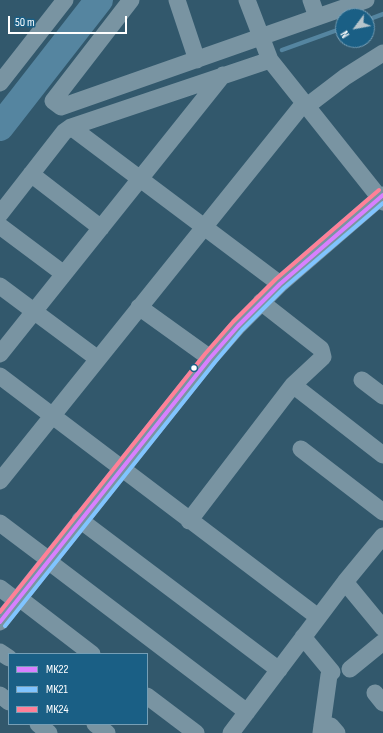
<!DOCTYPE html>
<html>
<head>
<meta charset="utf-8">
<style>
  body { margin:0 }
  #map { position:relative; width:383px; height:733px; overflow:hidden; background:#32586c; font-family:"Sofia Sans Condensed",sans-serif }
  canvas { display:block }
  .legend { position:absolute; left:8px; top:653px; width:140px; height:72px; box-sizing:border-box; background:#1a5f85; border:1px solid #769fb6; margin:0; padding:5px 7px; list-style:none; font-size:12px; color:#fff }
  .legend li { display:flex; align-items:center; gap:8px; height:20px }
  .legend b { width:20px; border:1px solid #769fb6 }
  .north { position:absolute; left:335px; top:8px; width:40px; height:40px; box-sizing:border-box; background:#1a5f85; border:1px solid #769fb6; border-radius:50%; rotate:238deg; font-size:11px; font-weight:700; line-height:16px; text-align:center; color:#fff }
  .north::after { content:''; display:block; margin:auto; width:14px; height:18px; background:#b7c5cc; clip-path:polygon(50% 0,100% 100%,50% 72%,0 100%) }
  .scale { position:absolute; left:8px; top:16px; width:119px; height:18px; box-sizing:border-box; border:2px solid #fff; border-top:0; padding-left:5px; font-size:12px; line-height:14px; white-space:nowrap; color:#fff; -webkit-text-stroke:3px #1a5f85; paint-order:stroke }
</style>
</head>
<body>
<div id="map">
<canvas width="383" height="733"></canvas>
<ul class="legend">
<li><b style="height:5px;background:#d880ff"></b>MK22</li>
<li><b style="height:5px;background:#80c4ff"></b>MK21</li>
<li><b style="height:5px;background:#ff8098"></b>MK24</li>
</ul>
<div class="north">N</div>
<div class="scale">50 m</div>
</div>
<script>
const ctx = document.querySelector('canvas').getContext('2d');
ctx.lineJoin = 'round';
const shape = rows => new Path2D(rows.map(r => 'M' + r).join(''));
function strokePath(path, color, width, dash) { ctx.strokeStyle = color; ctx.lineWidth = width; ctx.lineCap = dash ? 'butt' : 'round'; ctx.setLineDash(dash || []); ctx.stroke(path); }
strokePath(shape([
  [367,20,383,14],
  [282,50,343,28]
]), '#5585a0', 4.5);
strokePath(shape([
  [0,127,99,0]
]), '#5585a0', 28);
strokePath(shape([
  [131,0,53,101,61,107,366,0],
  [177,0,197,60],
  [247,0,270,60,383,202],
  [311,0,317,17],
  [0,83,65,0],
  [307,106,345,77,383,53],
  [71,127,280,284],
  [31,174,101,228],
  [0,214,64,132,71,127,270,60],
  [0,226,64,274],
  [0,286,98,359],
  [139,307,210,358],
  [0,354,223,75],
  [0,376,318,617],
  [362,380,383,396],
  [293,385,383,455],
  [301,449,383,512],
  [0,481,304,103],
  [80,520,279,670],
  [189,521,293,385,323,357,321,349,261,302],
  [0,523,49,560],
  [48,561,247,712],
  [345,582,383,628],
  [0,588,17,601],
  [19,598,92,654],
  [0,622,210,358,238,326,280,284,383,195],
  [303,637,332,672,329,675,321,733],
  [0,652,9,658],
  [350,669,383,642],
  [375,693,383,703],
  [0,695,9,702],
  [147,696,196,733],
  [38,724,49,733],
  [95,724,107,733],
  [322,725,331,726,337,733],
  [231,733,345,582,383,536]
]), '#7994a2', 17);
strokePath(shape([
  [0,622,210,358,238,326,280,284,383,195]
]), '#d880ff', 4);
strokePath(shape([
  [5,626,215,362,242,330,284,288,383,203]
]), '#80c4ff', 4);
strokePath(shape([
  [0,612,205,354,233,322,276,279,379,190]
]), '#ff8098', 4);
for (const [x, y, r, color] of [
  [194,368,3.5,"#fff"]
]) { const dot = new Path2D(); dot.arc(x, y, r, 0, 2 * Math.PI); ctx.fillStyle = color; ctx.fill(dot); strokePath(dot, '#1a5f85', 1.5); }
</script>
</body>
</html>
